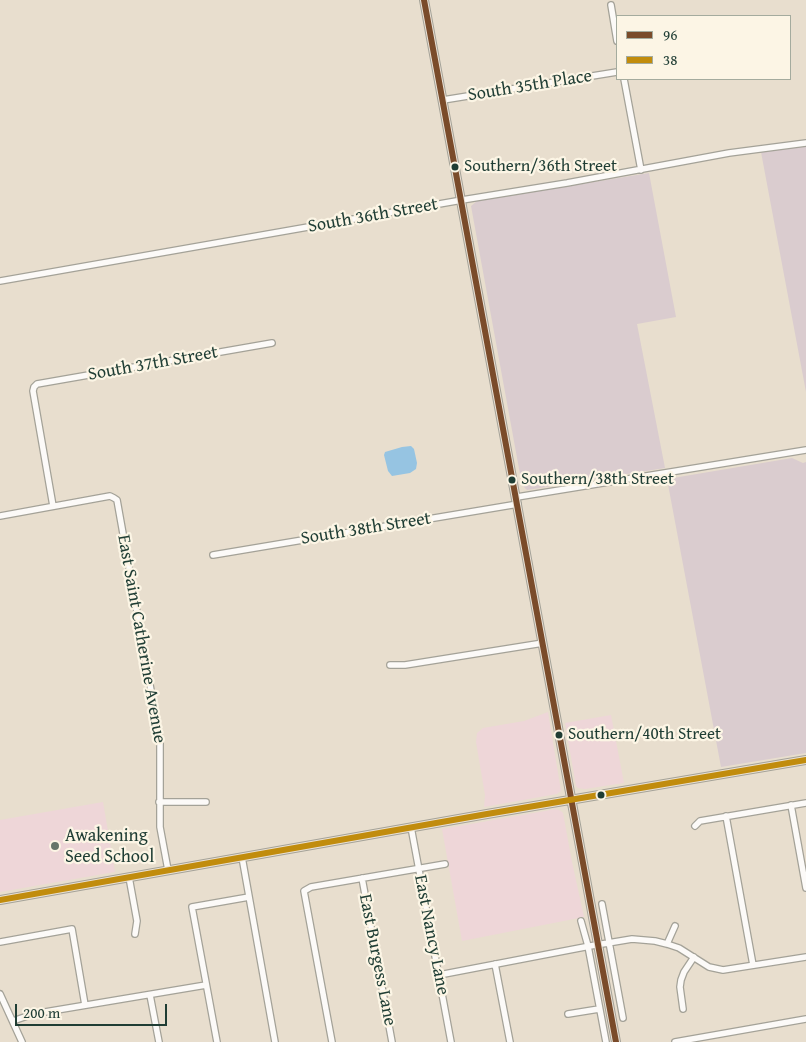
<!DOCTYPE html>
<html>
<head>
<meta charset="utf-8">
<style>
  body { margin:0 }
  #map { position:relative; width:806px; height:1042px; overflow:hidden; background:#e8dece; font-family:"Gentium Book Plus",serif }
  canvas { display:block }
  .legend { position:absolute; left:616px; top:15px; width:175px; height:65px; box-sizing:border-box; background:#fcf5e5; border:1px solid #a4ab9e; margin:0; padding:6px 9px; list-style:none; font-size:15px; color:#1f3d34 }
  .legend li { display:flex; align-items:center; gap:10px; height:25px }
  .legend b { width:25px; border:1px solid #a4ab9e }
  .scale { position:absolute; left:15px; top:1004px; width:152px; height:22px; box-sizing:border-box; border:2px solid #1f3d34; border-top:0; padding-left:6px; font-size:15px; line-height:18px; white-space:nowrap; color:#1f3d34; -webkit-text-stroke:4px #fcf5e5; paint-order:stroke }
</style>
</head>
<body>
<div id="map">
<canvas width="806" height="1042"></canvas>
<ul class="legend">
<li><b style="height:6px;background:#7a4b2a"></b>96</li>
<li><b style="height:6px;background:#c18c0d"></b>38</li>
</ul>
<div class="scale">200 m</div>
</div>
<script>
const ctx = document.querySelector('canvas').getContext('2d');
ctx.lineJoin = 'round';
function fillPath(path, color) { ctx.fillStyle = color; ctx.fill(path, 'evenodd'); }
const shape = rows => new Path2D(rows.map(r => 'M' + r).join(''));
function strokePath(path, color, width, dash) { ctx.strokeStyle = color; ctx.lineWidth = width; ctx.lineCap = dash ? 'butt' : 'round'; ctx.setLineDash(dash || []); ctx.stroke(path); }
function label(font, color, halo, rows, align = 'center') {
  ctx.font = font + ' "Gentium Book Plus",serif'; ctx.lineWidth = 4.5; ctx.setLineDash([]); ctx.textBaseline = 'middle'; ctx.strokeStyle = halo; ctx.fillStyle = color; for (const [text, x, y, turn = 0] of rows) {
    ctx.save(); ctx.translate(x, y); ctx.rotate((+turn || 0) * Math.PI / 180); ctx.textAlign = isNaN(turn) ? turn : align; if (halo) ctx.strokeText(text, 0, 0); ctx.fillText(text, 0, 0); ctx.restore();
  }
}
fillPath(shape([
  [548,712,561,791,557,794,484,807,485,795,476,742,477,733,483,728,524,721],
  [611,715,624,783,585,789,578,788,576,786,565,723],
  [103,802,115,872,0,892,0,820],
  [556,809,561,811,563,813,572,862,584,917,462,941,442,829]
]), '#eed6d8');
fillPath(shape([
  [806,145,806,392,761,152],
  [649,173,676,317,637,324,665,468,527,490,522,485,471,206,477,201],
  [792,458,803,463,806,462,806,753,721,767,667,479]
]), '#dacccf');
fillPath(shape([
  [411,446,414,449,417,463,416,469,410,473,392,476,388,471,384,455,385,452,402,447]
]), '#96c4e2');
const minor = shape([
  [611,5,617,41],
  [624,79,641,170],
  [443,100,617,72],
  [0,281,462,200,567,183,729,153,806,143],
  [517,497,806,450],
  [53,506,33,391,34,387,37,384,272,343],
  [0,516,110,496,114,498,117,500,160,741,160,827,168,870],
  [213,555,518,504],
  [390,665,405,665,543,643],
  [159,802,206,802],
  [791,805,806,888],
  [726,816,753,965],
  [695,826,700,821,806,803],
  [411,827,451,1042],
  [242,857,275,1042],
  [129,877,137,921,135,934],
  [362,878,392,1042],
  [602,904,623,1018],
  [581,921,588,946,606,1042],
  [0,942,72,929,85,1005],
  [667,944,675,926],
  [495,964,510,1042],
  [439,975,590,946,632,939,655,941,667,944,679,948,709,967,723,970,806,957],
  [0,994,22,1042],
  [150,995,159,1042],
  [683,1009,680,987,681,980,684,972,694,957],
  [568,1014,599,1009],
  [13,1021,33,1014,206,985],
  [217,1042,192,907,249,897],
  [332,1042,304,891,311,887,445,864],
  [675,1042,806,1019]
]);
const major = shape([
  [424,0,616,1042],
  [0,900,487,814,806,760]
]);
strokePath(minor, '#a4a298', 8);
strokePath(major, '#a4a298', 10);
strokePath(minor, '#fcfaf8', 5.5);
strokePath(major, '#eae1d5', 8);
strokePath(shape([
  [424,0,616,1042]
]), '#7a4b2a', 6);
strokePath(shape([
  [0,900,487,814,806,760]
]), '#c18c0d', 6);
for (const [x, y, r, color] of [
  [455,167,4.5,"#1f3d34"],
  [512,480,4.5,"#1f3d34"],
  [559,735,4.5,"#1f3d34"],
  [601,795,4.5,"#1f3d34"],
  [55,846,5,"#65756a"]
]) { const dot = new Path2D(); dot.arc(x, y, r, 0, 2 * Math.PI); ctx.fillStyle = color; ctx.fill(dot); strokePath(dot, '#fcf5e5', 2); }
label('17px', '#1f3d34', '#fcf5e5', [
  ["Southern/36th Street",464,167],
  ["Southern/38th Street",521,480],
  ["Southern/40th Street",568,735]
], 'left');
label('18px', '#1f3d34', '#fcf5e5', [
  ["South 35th Place",530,86,-9],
  ["South 36th Street",373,216,-10],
  ["South 37th Street",153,364,-10],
  ["South 38th Street",366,529,-9],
  ["East Saint Catherine Avenue",141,639,80],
  ["East Nancy Lane",431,935,79],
  ["East Burgess Lane",377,960,79]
]);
label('18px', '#1f3d34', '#fcf5e5', [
  ["Awakening",65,836],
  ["Seed School",65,857]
], 'left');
</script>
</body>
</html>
